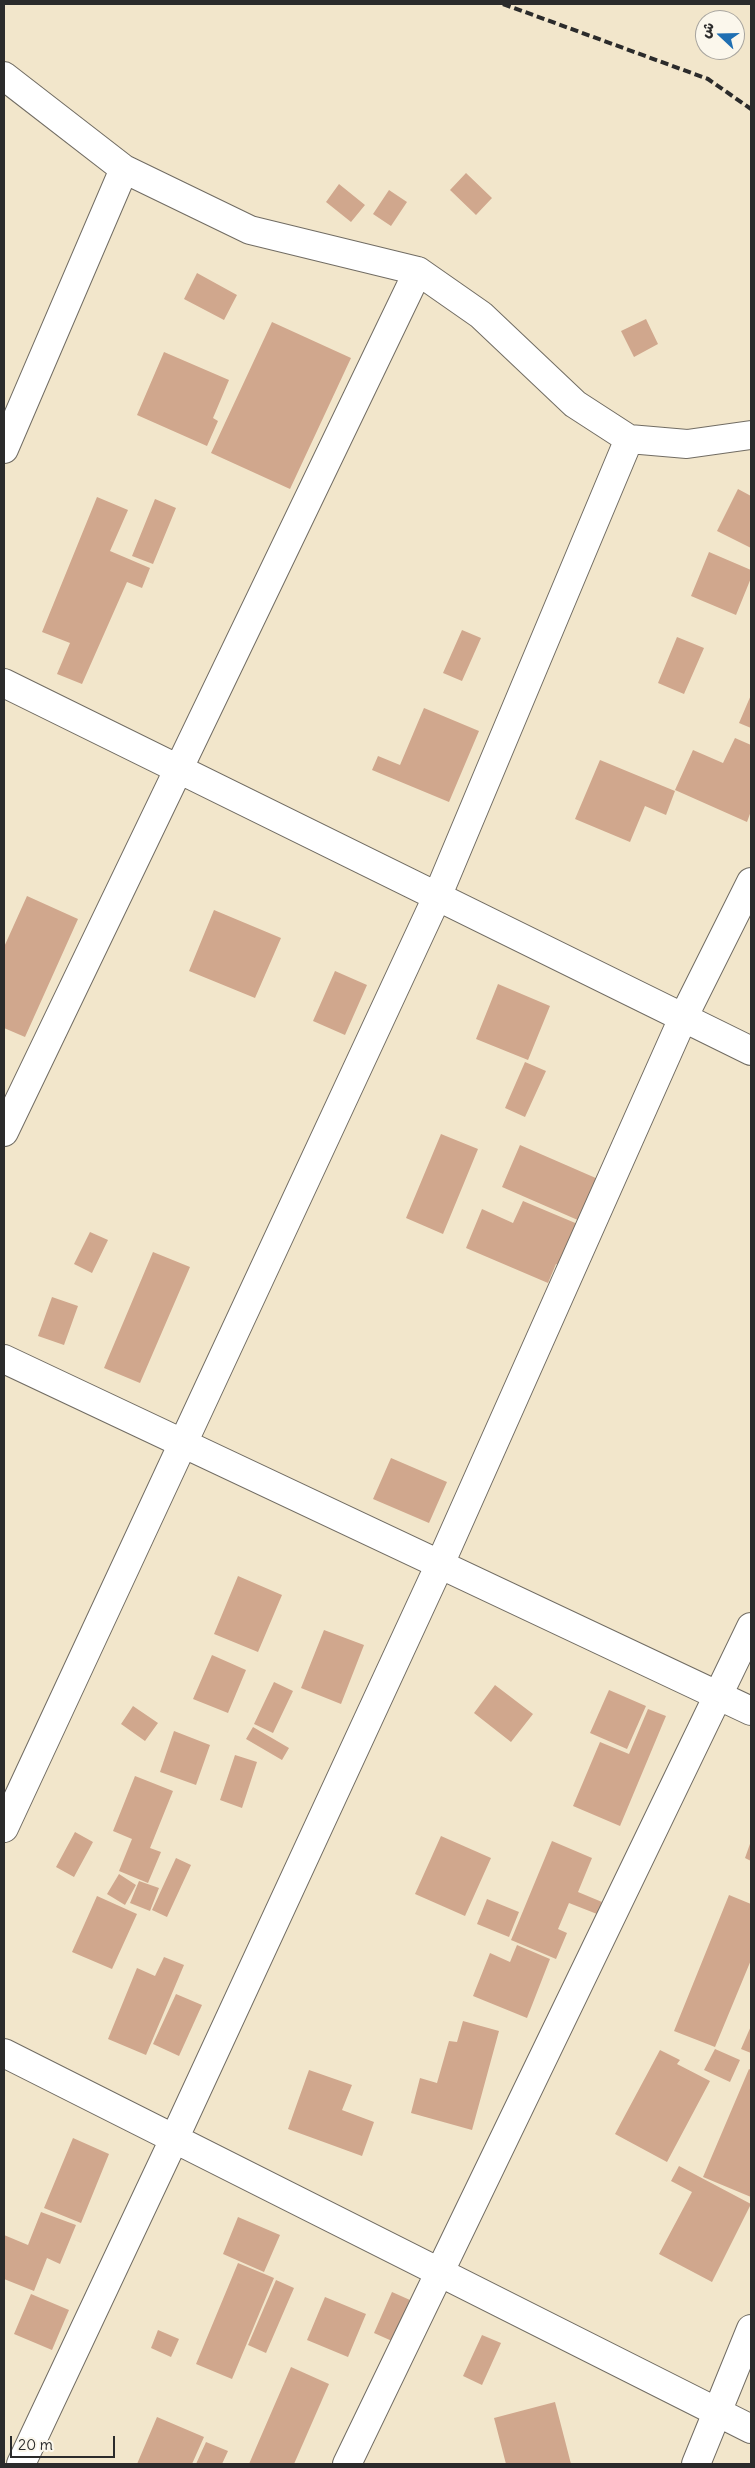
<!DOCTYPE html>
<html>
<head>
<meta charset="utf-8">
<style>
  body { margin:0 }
  #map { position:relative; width:755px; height:2468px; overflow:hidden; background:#f2e6cb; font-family:Delius,"Playpen Sans Arabic",sans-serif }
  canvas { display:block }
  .frame { position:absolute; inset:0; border:5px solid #2b2b2b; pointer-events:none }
  .north { position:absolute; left:695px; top:10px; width:50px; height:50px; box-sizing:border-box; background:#fbf7ec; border:1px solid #a8a59f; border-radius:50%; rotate:291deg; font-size:14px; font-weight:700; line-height:20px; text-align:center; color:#2b2b2b }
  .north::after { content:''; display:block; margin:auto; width:18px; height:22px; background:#1f6fb2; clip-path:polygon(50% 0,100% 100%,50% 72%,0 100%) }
  .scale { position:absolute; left:10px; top:2436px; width:105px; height:22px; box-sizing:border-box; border:2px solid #2b2b2b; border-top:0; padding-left:6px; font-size:15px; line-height:18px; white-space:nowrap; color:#2b2b2b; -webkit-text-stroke:4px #fbf7ec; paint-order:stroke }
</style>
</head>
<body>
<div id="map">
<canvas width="755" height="2468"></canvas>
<div class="frame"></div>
<div class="north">ش</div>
<div class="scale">20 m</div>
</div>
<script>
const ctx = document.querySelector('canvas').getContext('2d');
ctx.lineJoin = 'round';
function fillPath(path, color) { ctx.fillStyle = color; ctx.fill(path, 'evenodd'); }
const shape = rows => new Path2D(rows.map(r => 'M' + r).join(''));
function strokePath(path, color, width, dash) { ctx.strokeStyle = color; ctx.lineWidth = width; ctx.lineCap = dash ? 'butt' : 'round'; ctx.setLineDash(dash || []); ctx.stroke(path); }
fillPath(shape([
  [466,173,492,198,476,215,450,190],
  [339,184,365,205,351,222,326,202],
  [389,190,407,202,391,226,373,214],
  [197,273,237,295,224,320,184,299],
  [646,319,658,344,634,357,621,331],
  [272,322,351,358,290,489,211,453],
  [164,352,229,380,213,418,218,421,207,446,137,415],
  [738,489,751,496,751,548,717,531],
  [97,497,128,510,110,551,150,568,142,588,127,582,82,684,57,674,70,643,42,632],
  [155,499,176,508,153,564,132,556],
  [709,552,751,570,751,578,736,615,691,596],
  [462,630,481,638,462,681,443,673],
  [677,637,704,648,684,694,658,683],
  [751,695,751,728,739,723],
  [424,708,479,731,449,802,372,770,378,756,400,765],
  [735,738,751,745,751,811,747,822,675,790,693,750,723,763],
  [600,760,675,791,666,815,645,806,630,842,575,819],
  [27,896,78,919,25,1037,4,1028,4,947],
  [214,910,281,938,255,998,189,971],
  [335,971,367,985,345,1035,313,1021],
  [498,984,550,1006,528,1060,476,1039],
  [525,1062,546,1071,525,1117,505,1108],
  [441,1134,478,1149,443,1234,406,1218],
  [520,1145,598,1179,580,1221,502,1187],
  [523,1201,580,1225,563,1266,556,1264,548,1283,466,1248,482,1209,513,1223],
  [90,1232,108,1240,92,1273,74,1264],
  [153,1252,190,1267,140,1383,104,1368],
  [52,1297,78,1306,64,1345,38,1336],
  [391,1458,447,1482,429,1523,373,1499],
  [238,1576,282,1595,258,1652,214,1634],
  [324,1630,364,1645,341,1704,301,1688],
  [212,1655,246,1670,228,1713,193,1699],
  [274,1682,293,1691,273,1733,254,1724],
  [495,1685,533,1714,511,1742,474,1713],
  [609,1690,646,1706,627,1749,590,1733],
  [133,1706,158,1723,145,1741,121,1724],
  [648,1709,666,1716,620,1826,573,1806,600,1742,629,1754],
  [253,1727,289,1748,282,1760,246,1739],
  [174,1731,210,1745,196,1785,160,1772],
  [235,1755,257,1762,242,1808,220,1800],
  [135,1776,173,1791,150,1848,161,1852,148,1883,119,1871,132,1839,113,1831],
  [75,1832,93,1842,74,1877,56,1867],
  [441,1836,491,1858,465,1916,415,1894],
  [552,1841,592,1858,578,1892,602,1902,597,1914,569,1903,558,1929,567,1933,556,1959,511,1940],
  [751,1841,751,1861,745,1858],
  [176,1858,191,1865,167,1917,152,1910],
  [119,1874,136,1885,125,1905,107,1894],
  [139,1881,159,1888,150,1911,130,1903],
  [729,1895,751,1904,751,1960,715,2047,674,2031],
  [97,1896,137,1914,112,1969,72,1952],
  [487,1899,519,1912,509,1937,477,1924],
  [517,1945,550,1959,527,2018,473,1996,490,1953,510,1962],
  [164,1957,184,1965,146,2055,108,2039,137,1968,155,1976],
  [176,1994,202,2005,179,2056,153,2044],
  [463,2021,499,2031,472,2130,411,2113,420,2078,437,2083,449,2041,457,2042],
  [751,2026,751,2053,741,2049],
  [715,2049,740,2060,730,2082,704,2070],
  [660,2050,680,2060,677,2064,710,2081,667,2162,615,2134],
  [749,2069,751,2070,751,2197,703,2177],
  [309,2070,352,2085,342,2110,374,2122,362,2156,288,2129],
  [73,2138,109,2154,81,2223,44,2208],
  [679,2166,751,2204,712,2282,659,2254,692,2192,671,2181],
  [41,2212,76,2225,60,2264,47,2258,34,2291,4,2279,4,2235,28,2245],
  [238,2217,280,2235,264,2272,223,2254],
  [238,2263,274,2278,232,2379,196,2364],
  [276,2280,294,2288,266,2353,248,2345],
  [392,2292,410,2300,392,2341,374,2333],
  [31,2294,69,2310,52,2350,14,2334],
  [325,2297,366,2314,348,2357,307,2340],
  [158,2330,179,2339,171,2357,151,2348],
  [482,2335,501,2343,482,2385,463,2376],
  [291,2367,329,2384,294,2464,249,2464],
  [555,2402,571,2464,506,2464,494,2418],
  [157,2417,204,2437,192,2464,137,2464],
  [206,2442,228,2451,222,2464,196,2464]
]), '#d0a78d');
const street = shape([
  [4,76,124,169,250,230,418,271,481,315,575,404,629,439,687,444,751,435],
  [4,449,124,169],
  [4,683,751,1051],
  [4,1132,418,271],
  [4,1359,751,1711],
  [4,1828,437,897,629,439],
  [4,2053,751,2429],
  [21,2464,175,2137,440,1564,683,1018,751,882],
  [347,2464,751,1627],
  [696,2464,751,2329]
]);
strokePath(street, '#716c63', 30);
strokePath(street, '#fff', 28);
strokePath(shape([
  [503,4,708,79,751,109]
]), '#2b2b2b', 4, [8, 4]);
</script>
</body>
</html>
